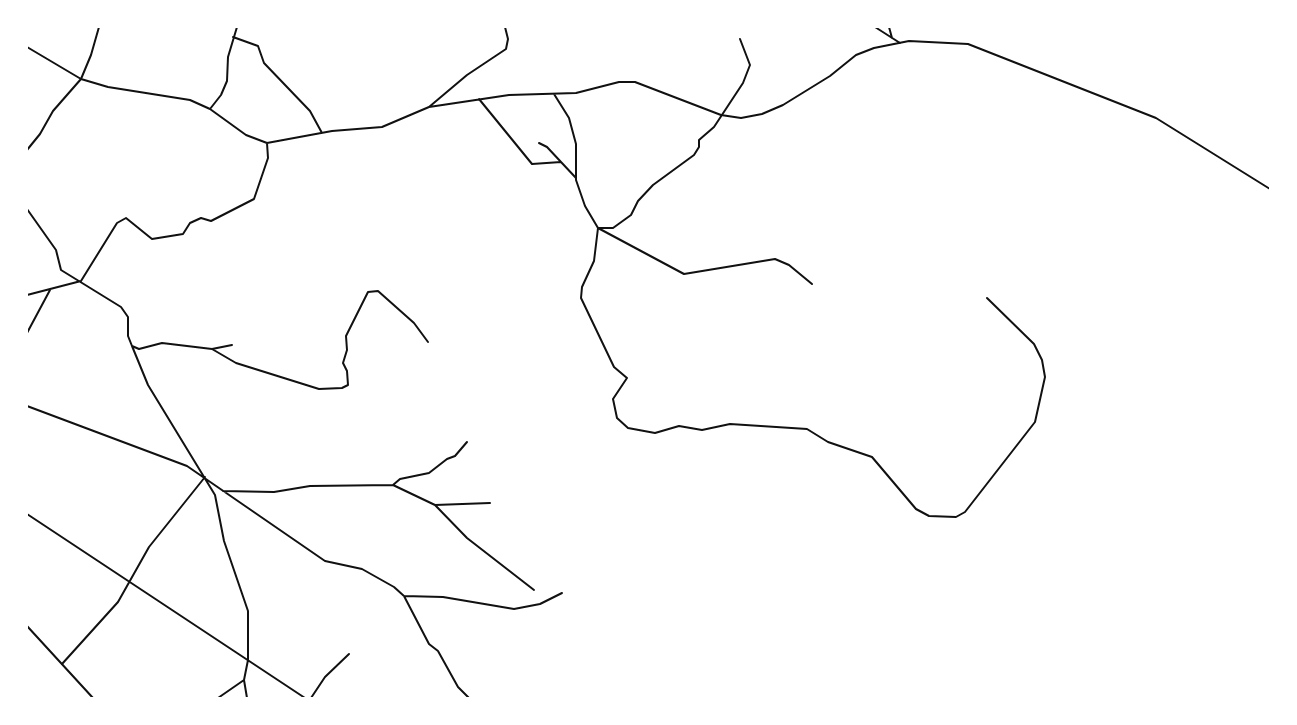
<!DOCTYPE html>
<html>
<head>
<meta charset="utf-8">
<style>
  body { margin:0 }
  #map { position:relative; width:1297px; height:725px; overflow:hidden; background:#fff; font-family:Mulish,sans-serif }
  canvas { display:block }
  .frame { position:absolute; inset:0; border:28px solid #fff; pointer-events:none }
</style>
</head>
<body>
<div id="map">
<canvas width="1297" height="725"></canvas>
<div class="frame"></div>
</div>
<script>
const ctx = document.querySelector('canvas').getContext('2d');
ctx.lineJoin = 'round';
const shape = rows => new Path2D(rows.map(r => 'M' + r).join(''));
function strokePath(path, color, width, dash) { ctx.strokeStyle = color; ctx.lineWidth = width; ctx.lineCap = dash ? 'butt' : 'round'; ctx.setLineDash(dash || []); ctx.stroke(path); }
strokePath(shape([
  [875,27,900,43],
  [889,27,892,38],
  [233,37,258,46,264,63,310,111,322,133],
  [740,39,750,65,743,83,714,127,699,140,699,147,694,155,653,185,638,201,631,215,613,228,598,228,594,261,582,287,581,298,614,367,627,378,613,399,617,418,628,428,655,433,679,426,702,430,730,424,807,429,828,442,872,457,916,509,929,516,956,517,965,512,1035,422,1045,377,1042,360,1034,344,987,298],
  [27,47,81,79,108,87,190,100,210,109,246,135,267,143,332,131,382,127,429,107,509,95,576,93,619,82,635,82,721,115,741,118,762,114,783,105,830,76,856,55,874,48,909,41,968,44,1156,118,1270,189],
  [554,94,569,118,576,144,576,180,585,206,598,228,684,274,775,259,789,265,812,284],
  [479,99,532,164,561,162,576,178],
  [429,107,467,75,506,49,508,39,505,27],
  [210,109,221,95,227,81,228,57,237,27],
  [539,143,547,147,561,162],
  [27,150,40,134,53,111,81,79,91,55,99,27],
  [27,209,56,250,61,270,121,307,128,317,128,336,132,346,139,349,162,343,212,349,232,345],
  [27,295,81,281,117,223,126,218,152,239,183,234,190,223,201,218,211,221,254,199,268,158,267,143],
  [27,333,50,290],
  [132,346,148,385,215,495,224,541,248,611,248,660,244,680,218,698],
  [212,349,236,363,319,389,342,388,348,385,347,371,343,363,347,350,346,336,368,292,378,291,414,323,428,342],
  [27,406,187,466,325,561,362,569,394,587,404,596,429,644,438,651,458,687,469,698],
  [393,485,400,479,429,473,447,459,455,456,467,442],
  [223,491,274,492,310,486,393,485,435,505,490,503],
  [435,505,467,538,534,590],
  [27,514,305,698],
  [404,596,443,597,514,609,540,604,562,593],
  [62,664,118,602,149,547,205,477],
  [244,680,247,698],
  [311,698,325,677,349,654]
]), '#111', 2);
strokePath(shape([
  [27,626,93,698]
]), '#111', 2);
</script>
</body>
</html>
